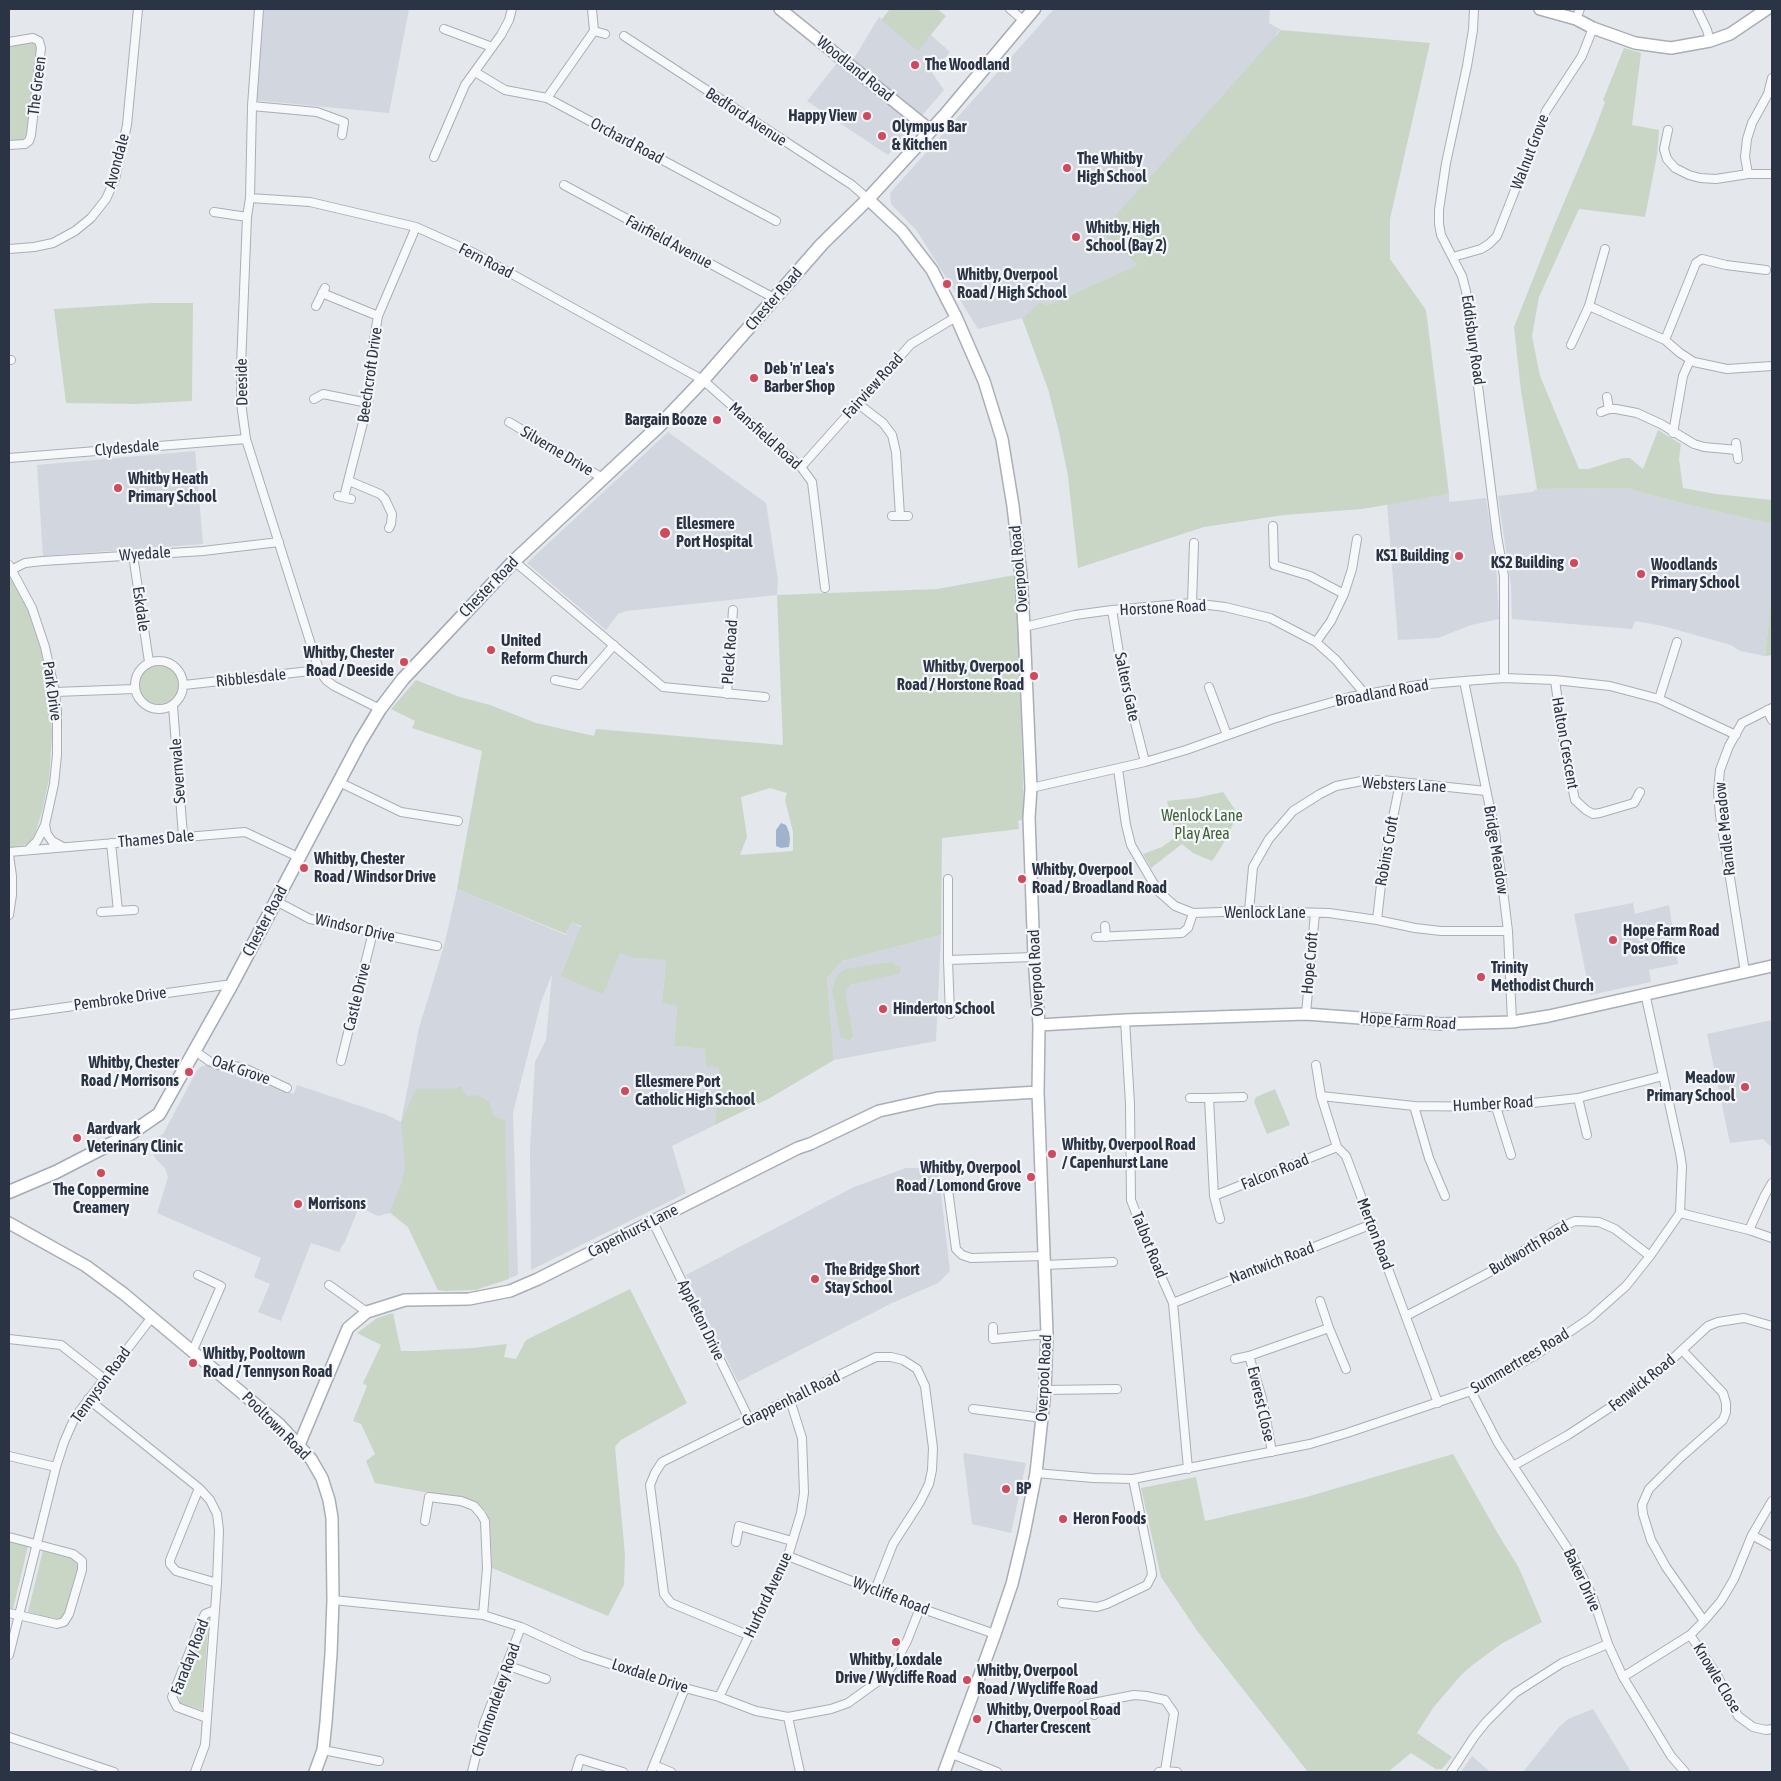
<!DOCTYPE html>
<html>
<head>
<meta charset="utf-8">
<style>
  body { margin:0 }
  #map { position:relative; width:1781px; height:1781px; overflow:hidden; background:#e4e7ec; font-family:"Asap Condensed",sans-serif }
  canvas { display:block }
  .frame { position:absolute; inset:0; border:10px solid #2b3445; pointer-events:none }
</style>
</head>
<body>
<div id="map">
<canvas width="1781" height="1781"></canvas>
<div class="frame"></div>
</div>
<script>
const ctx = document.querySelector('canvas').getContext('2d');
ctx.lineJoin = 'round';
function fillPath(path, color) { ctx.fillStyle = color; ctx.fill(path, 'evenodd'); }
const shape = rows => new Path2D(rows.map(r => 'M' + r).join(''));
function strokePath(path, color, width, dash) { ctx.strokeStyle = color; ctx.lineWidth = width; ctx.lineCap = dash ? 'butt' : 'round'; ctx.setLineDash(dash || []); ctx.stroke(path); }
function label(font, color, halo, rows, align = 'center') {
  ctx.font = font + ' "Asap Condensed",sans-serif'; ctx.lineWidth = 4.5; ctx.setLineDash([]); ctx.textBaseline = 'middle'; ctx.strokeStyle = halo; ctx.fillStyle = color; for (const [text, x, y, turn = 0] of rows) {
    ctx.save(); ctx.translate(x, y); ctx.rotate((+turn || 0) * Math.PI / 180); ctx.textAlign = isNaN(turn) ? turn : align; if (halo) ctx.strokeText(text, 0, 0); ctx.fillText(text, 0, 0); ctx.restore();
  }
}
fillPath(shape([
  [264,9,409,9,389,113,253,100],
  [1054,9,1270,9,1269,23,1281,30,1278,32,1135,266,1046,306,1040,302,1022,318,978,329,917,231,891,204,890,193],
  [879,17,918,50,931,35,950,52,932,73,944,90,888,155,807,101,845,53,853,60],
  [668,432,766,503,778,580,777,595,626,611,618,614,606,630,527,563],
  [195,451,203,544,43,556,37,465],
  [1626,488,1681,503,1772,524,1772,592,1765,656,1740,651,1731,645,1663,626,1635,621,1632,629,1512,619,1511,585,1498,496,1532,492,1537,489],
  [1449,494,1449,502,1486,498,1496,564,1499,619,1471,625,1438,638,1398,640,1387,504],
  [457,889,566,935,572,922,634,958,666,960,662,1003,677,1006,674,1046,705,1049,719,1067,715,1125,672,1146,686,1193,531,1270,530,1149,535,1062,546,1040,552,974,541,1002,513,1113,518,1275,475,1290,438,1290,408,1227,390,1213,378,1216,359,1207,344,1244,343,1244,339,1252,311,1243,281,1321,258,1312,270,1284,254,1277,261,1258,157,1213,168,1177,165,1168,156,1159,146,1143,163,1134,196,1072,200,1067,206,1065,225,1069,294,1094,297,1085,387,1115,401,1122,419,1028,444,946],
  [1633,903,1635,914,1669,905,1678,964,1649,970,1651,982,1590,995,1574,914],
  [941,935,936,1041,834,1060,827,978,842,961],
  [1772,1020,1772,1148,1763,1139,1730,1143,1707,1034],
  [906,1168,938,1168,950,1271,938,1283,890,1304,738,1382,686,1275,854,1187],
  [963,1453,1026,1463,1011,1533,972,1524],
  [1593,1709,1631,1772,1523,1772,1559,1727,1568,1719],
  [1472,1756,1488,1770,1491,1772,1461,1772]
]), '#d2d6de');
fillPath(shape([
  [890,9,937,9,946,16,918,51,881,20],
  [1281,30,1430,43,1390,219,1390,259,1426,310,1449,494,1362,509,1284,515,1204,527,1078,568,1068,476,1059,432,1048,389,1022,318,1040,302,1046,306,1135,266,1137,264,1101,232],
  [31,42,36,45,38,52,28,130,23,141,9,142,9,45],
  [1624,48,1641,53,1632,125,1659,130,1657,155,1645,217,1579,209,1539,297,1532,336,1540,376,1579,469,1589,469,1623,458,1630,458,1643,469,1658,430,1681,444,1679,459,1683,488,1716,494,1772,500,1772,524,1681,503,1626,488,1537,489,1521,391,1514,327,1554,226,1593,134,1605,102,1603,100],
  [151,303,193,303,192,401,136,404,66,403,54,309],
  [9,574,21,593,34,625,42,654,51,706,52,736,49,779,42,812,35,834,29,844,9,848],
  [1015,575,1018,616,1024,819,1018,821,1019,829,942,838,941,935,842,961,827,978,834,1060,770,1098,715,1125,719,1067,706,1066,705,1049,674,1046,677,1006,662,1003,666,960,634,958,620,953,603,994,561,976,581,926,572,922,566,934,457,889,482,751,412,728,415,721,391,709,416,680,460,697,490,705,536,723,594,736,596,729,783,745,777,595,937,589],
  [770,788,787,793,785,800,793,832,793,851,740,855,747,837,741,797],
  [1772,592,1772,655,1765,656],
  '139 684a20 20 0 1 1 40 0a20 20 0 1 1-40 0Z',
  [1223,792,1238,814,1222,846,1212,861,1193,853,1182,844,1151,868,1143,854,1162,847,1176,837,1167,801,1196,798],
  [892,962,901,968,899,974,851,984,845,991,853,1036,850,1040,841,1038,832,990,836,977,845,969],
  [461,1086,466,1096,478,1095,489,1102,493,1116,505,1120,509,1279,475,1290,445,1291,438,1290,408,1227,390,1212,402,1182,405,1165,401,1122,416,1089,455,1089],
  [1275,1089,1290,1125,1267,1134,1254,1102,1256,1097],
  [630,1289,687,1403,621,1440,615,1447,625,1555,624,1585,608,1616,492,1568,490,1522,486,1511,473,1501,375,1483,366,1461,375,1454,361,1424,353,1421,367,1386,363,1383,381,1345,357,1333,377,1318,393,1313,401,1351,418,1351,473,1348,507,1344,504,1357,516,1359,526,1340],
  [1453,1454,1498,1534,1519,1568,1542,1622,1501,1644,1474,1664,1462,1674,1433,1708,1417,1733,1452,1757,1442,1769,1436,1769,1411,1753,1388,1772,1308,1772,1198,1632,1161,1577,1141,1488,1196,1477,1205,1521,1303,1498],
  [9,1541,28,1546,13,1609,9,1608],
  [43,1550,71,1557,76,1561,78,1569,66,1613,62,1618,56,1620,28,1612],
  [209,1616,202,1710,180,1703,179,1693,206,1617]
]), '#c9d6c5');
fillPath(shape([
  [781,823,786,825,789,832,790,839,789,847,781,848,776,846,776,830]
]), '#9fb4cc');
const street = shape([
  [259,9,252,106,250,198,247,217,241,366,241,403,246,439,319,670,326,680,334,686,380,709],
  [1010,9,1024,21],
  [1474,9,1473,30,1467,66,1446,163,1439,210,1439,224,1441,235,1462,276,1466,291,1497,536,1504,576,1504,678],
  [1697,9,1707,30,1710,41],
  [1576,19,1580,9],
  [444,29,492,47],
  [594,31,605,34],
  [624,36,852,185,868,199],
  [9,42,33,38,39,41,41,48,31,135,29,141,25,144,9,145],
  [475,72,505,90,547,98,776,221],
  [547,98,594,31,592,9],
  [252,106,317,112,344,122,342,135],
  [1668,130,1664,149,1667,159,1675,168,1689,175,1700,178,1716,179,1748,174,1772,174],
  [434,157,465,85,501,35,509,20,512,9],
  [1748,174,1745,157,1747,139,1752,123,1768,94,1772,78],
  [564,185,774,298],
  [250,198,310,202,416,227,474,253,703,380,801,467,812,482,825,588],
  [214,212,247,217],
  [9,249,34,247,53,243,75,231,91,218,106,199,115,179,127,125,138,9],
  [1453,257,1481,249,1489,244,1497,236,1546,111,1582,56,1593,28],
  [322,293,378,316],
  [316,306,325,288],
  [1589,306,1665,340,1680,353,1694,362,1727,369,1772,366],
  [1665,340,1696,263,1702,259,1726,265,1766,270],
  [1571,345,1589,306,1605,249],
  [9,360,11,360],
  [1607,397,1609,409],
  [314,399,323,394,368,403],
  [857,403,883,423,892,435,896,452,900,516],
  [1601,412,1609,409,1616,409,1637,413,1661,424,1694,444,1704,447,1737,450],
  [509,422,604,479],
  [1673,433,1683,376,1690,360],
  [1736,443,1738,459],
  [9,458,246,439],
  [801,467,911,344,956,317],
  [349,481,380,494,385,499,392,514,391,524,389,528],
  [338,496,351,499],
  [344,497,368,403,373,346,378,316,416,227],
  [892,516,908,516],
  [1273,526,1274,565,1310,576,1344,594,1331,621,1316,642],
  [133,555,149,662],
  [514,561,663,687,765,697],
  [9,565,32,608,45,647,55,692,57,712,57,755,54,784,45,825,37,841,28,850],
  [11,570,25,563,43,561,203,551,279,542],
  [1344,594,1352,569,1357,539],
  [1192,603,1194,543],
  [1112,610,1122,671,1145,762],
  [1024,627,1075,615,1112,610,1192,603,1225,607,1270,618,1316,642,1336,660,1365,694],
  '135 685a24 24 0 1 1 48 0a24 24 0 1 1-48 0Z',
  [555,680,579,685,614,645],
  [1555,680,1564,746,1575,800,1586,810,1593,814,1600,813,1634,803,1640,792],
  [1464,681,1495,833,1501,874,1508,931,1512,1022],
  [184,685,319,670],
  [1209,687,1227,735],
  [55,692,135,689],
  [727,694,733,610],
  [1659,699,1677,642],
  [173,706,183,836],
  [1767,710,1772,720],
  [1118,769,1126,825,1131,845,1158,891,1175,906,1193,913,1249,911,1329,913,1377,920,1415,928,1441,931,1508,931],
  [339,782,401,812,458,821],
  [1031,788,1145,762,1186,750,1273,719,1350,697,1418,685,1464,681,1504,678,1555,680,1610,686,1659,699,1736,735],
  [45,825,47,834,52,841,63,847],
  [111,843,118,911,134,910],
  [9,852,245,832,298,857],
  [9,855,12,876,12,895,9,915],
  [948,879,948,960,1034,957],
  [276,901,310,919,437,946],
  [1249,911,1253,867,1269,839,1293,811,1320,794,1336,786,1367,780,1382,780,1486,791],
  [101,912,118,911],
  [1377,920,1383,867,1400,783],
  [1105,926,1106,937],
  [1096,937,1182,933,1188,928,1193,913],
  [948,960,950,1014],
  [1745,972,1720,815,1718,792,1720,770,1729,746,1742,723,1772,708],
  [1306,1014,1315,913],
  [9,1015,232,984],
  [1125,1020,1130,1104,1131,1200,1153,1258,1173,1303,1188,1469],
  [195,1051,209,1061,219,1065,242,1067,287,1088],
  [341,1061,373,932],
  [1316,1065,1321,1096,1337,1147,1346,1156,1438,1403],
  [1321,1096,1414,1106,1496,1107,1578,1098,1663,1076],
  [1190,1098,1209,1098,1214,1196,1337,1147],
  [1209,1098,1243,1097],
  [1578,1098,1587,1135],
  [1414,1106,1429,1158,1445,1196],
  [1496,1107,1511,1155],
  [961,1186,948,1190,956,1249,962,1255,971,1258,1044,1256],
  [1214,1196,1220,1219],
  [1680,1213,1749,1230,1772,1238],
  [653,1222,749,1419],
  [1749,1230,1765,1195,1772,1183],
  [1045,1265,1113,1262],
  [329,1285,367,1312],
  [1320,1301,1329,1328],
  [1173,1303,1372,1224],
  [1406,1316,1490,1272,1559,1228,1575,1221,1599,1222,1615,1229,1650,1256],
  [993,1327,993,1339,1047,1334],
  [9,1339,61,1345,103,1378],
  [193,1350,221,1286,198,1275],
  [1682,1350,1723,1393,1726,1403,1726,1412,1723,1420,1680,1458,1649,1489,1642,1505,1643,1514,1651,1540,1666,1567,1704,1621],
  [1235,1359,1249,1356],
  [1045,1390,1117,1389],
  [1471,1391,1498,1443,1572,1555,1593,1598,1608,1644,1623,1677,1671,1756,1685,1772],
  [88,1399,199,1488,210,1500,217,1514,219,1530,217,1583],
  [973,1409,1043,1418],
  [1272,1452,1262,1398,1249,1356,1329,1328,1346,1369],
  [9,1456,56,1467],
  [1513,1466,1568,1435,1626,1397,1654,1376,1708,1326,1718,1322,1744,1318,1772,1326],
  [1036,1473,1093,1478,1133,1479,1310,1444,1347,1433,1471,1391,1536,1355,1590,1318,1626,1286,1650,1256,1680,1213,1682,1166,1680,1153,1645,993],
  [199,1488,170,1560,170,1564,176,1571,217,1583,215,1610,205,1614,202,1620,172,1697,177,1707,207,1718],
  [425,1521,429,1497,461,1501,474,1506,481,1514,485,1521,487,1568,483,1615],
  [1752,1535,1772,1546],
  [9,1537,73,1554,82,1561,82,1570,69,1614,64,1622,57,1624,9,1613],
  [736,1542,739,1526,792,1541],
  [788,1556,920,1608,995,1634],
  [333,1600,483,1615,521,1627,582,1655,685,1688,719,1697,756,1711,788,1717,831,1709,848,1703,877,1682,889,1670,899,1656,907,1641,920,1608],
  [1062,1603,1097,1607,1107,1604,1147,1585,1152,1575,1151,1567,1133,1479],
  [748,1635,671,1603,664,1594,650,1485,655,1473,662,1462,749,1419,876,1357,891,1357,903,1360,917,1369,925,1386,933,1448,932,1470,929,1484,920,1502,893,1544,875,1590],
  [1690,1635,1717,1675,1738,1716,1753,1727,1766,1730,1772,1729],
  [9,1655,56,1467,64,1442,75,1417,152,1317],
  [506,1665,546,1679],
  [1623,1677,1690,1635,1704,1621,1721,1601,1734,1579,1752,1535,1772,1501],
  [719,1697,788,1556,801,1513,804,1493,802,1438,790,1400],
  [1093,1703,1094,1715],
  [1083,1705,1134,1695,1146,1696,1165,1700,1174,1713,1165,1771],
  [788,1717,800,1772],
  [9,1737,114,1772],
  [323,1750,379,1761],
  [952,1754,997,1772],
  [654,1765,671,1772],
  [195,1772,205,1745,215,1610],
  [472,1772,484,1723,521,1627],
  [576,1772,580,1759,623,1772],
  [651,1772,685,1688],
  [1159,1772,1165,1771,1177,1772],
  [1451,1772,1474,1737,1486,1722,1515,1693,1562,1663,1608,1644]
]);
const secondary = shape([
  [780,9,930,130],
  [1540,9,1576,19,1593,28,1635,43,1671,48,1710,41,1730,34,1767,9],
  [868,199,902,231,932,270,956,317,984,381,1002,439,1013,506,1021,575,1024,627,1031,788,1029,818,1034,957,1039,1025,1038,1092,1047,1334,1045,1390,1036,1473,1024,1534,1012,1584,995,1634,944,1772],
  [1039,1025,1125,1020,1306,1014,1441,1024,1512,1022,1549,1016,1772,966],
  [9,1223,86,1266,124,1294,279,1424,311,1459,322,1478,329,1500,332,1518,333,1600,331,1654,326,1722,323,1750,315,1772],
  [299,1445,348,1328,367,1312,405,1300,469,1299,510,1291,538,1279,798,1148,810,1144,879,1111,938,1098,1038,1092]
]);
const primary = shape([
  [9,1192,56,1172,130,1134,159,1114,232,984,360,742,380,709,403,679,514,561,659,426,703,380,822,244,868,199,945,115,1034,9]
]);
strokePath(street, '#a9aeb7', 10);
strokePath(secondary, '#a9aeb7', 14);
strokePath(primary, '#a3abb8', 15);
strokePath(street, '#f7f8fa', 8);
strokePath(secondary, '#fff', 11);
strokePath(primary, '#fff', 12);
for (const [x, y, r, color] of [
  [915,65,5,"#d1495b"],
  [867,116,5,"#d1495b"],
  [882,136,5,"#d1495b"],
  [1067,168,5,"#d1495b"],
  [1076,237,5,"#d1495b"],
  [947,284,5,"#d1495b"],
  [754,378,5,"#d1495b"],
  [717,420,5,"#d1495b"],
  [118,488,5,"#d1495b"],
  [665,533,6,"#d1495b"],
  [1459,556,5,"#d1495b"],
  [1574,563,5,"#d1495b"],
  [1641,574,5,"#d1495b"],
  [491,650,5,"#d1495b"],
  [404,662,5,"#d1495b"],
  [1034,676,5,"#d1495b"],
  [304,868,5,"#d1495b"],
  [1022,879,5,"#d1495b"],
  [1613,940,5,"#d1495b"],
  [1481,977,5,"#d1495b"],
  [883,1009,5,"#d1495b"],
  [189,1072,5,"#d1495b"],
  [1745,1087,5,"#d1495b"],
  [625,1091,5,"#d1495b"],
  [77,1138,5,"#d1495b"],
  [1052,1154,5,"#d1495b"],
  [101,1173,5,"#d1495b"],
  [1031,1177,5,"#d1495b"],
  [298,1204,5,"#d1495b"],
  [815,1279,5,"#d1495b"],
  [193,1363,5,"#d1495b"],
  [1006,1489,5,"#d1495b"],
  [1063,1519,5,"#d1495b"],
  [896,1642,5,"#d1495b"],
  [967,1680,5,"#d1495b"],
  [977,1719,5,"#d1495b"]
]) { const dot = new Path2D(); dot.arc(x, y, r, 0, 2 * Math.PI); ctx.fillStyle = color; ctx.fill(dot); strokePath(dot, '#f4f6f9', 2); }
label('bold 16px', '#2b3445', '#f4f6f9', [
  ["The Woodland",925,65],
  ["Happy View",857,116,"right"],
  ["Olympus Bar",892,127],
  ["& Kitchen",892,145],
  ["The Whitby",1077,159],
  ["High School",1077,177],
  ["Whitby, High",1086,228],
  ["School (Bay 2)",1086,246],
  ["Whitby, Overpool",957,275],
  ["Road / High School",957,293],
  ["Deb 'n' Lea's",764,369],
  ["Barber Shop",764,387],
  ["Bargain Booze",707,420,"right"],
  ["Whitby Heath",128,479],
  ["Primary School",128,497],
  ["Ellesmere",676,524],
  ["Port Hospital",676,542],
  ["KS1 Building",1449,556,"right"],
  ["KS2 Building",1564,563,"right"],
  ["Woodlands",1651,565],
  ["Primary School",1651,583],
  ["United",501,641],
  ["Reform Church",501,659],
  ["Whitby, Chester",394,653,"right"],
  ["Road / Deeside",394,671,"right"],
  ["Whitby, Overpool",1024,667,"right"],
  ["Road / Horstone Road",1024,685,"right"],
  ["Whitby, Chester",314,859],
  ["Road / Windsor Drive",314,877],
  ["Whitby, Overpool",1032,870],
  ["Road / Broadland Road",1032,888],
  ["Hope Farm Road",1623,931],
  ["Post Office",1623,949],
  ["Trinity",1491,968],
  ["Methodist Church",1491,986],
  ["Hinderton School",893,1009],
  ["Whitby, Chester",179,1063,"right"],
  ["Road / Morrisons",179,1081,"right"],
  ["Meadow",1735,1078,"right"],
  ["Primary School",1735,1096,"right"],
  ["Ellesmere Port",635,1082],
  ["Catholic High School",635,1100],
  ["Aardvark",87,1129],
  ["Veterinary Clinic",87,1147],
  ["Whitby, Overpool Road",1062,1145],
  ["/ Capenhurst Lane",1062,1163],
  ["Whitby, Overpool",1021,1168,"right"],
  ["Road / Lomond Grove",1021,1186,"right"],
  ["The Coppermine",101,1190,"center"],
  ["Creamery",101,1208,"center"],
  ["Morrisons",308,1204],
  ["The Bridge Short",825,1270],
  ["Stay School",825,1288],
  ["Whitby, Pooltown",203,1354],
  ["Road / Tennyson Road",203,1372],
  ["BP",1016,1489],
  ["Heron Foods",1073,1519],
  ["Whitby, Loxdale",896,1660,"center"],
  ["Drive / Wycliffe Road",896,1678,"center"],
  ["Whitby, Overpool",977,1671],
  ["Road / Wycliffe Road",977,1689],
  ["Whitby, Overpool Road",987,1710],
  ["/ Charter Crescent",987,1728]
], 'left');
label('16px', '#2b3445', '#f4f6f9', [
  ["Woodland Road",855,69,39],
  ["The Green",37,86,-83],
  ["Bedford Avenue",746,117,33],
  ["Orchard Road",627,141,28],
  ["Walnut Grove",1530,152,-69],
  ["Avondale",117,161,-75],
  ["Fairfield Avenue",669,242,28],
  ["Fern Road",486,261,27],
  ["Chester Road",774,299,-49],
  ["Eddisbury Road",1473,340,82],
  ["Beechcroft Drive",370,375,-82],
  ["Deeside",242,382,-91],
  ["Fairview Road",873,386,-48],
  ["Mansfield Road",765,436,42],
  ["Clydesdale",127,448,-5],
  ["Silverne Drive",557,451,31],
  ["Wyedale",145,554,-4],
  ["Overpool Road",1019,569,-95],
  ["Chester Road",489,587,-46],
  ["Horstone Road",1163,608,-3],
  ["Eskdale",141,609,82],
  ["Pleck Road",730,652,-86],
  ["Ribblesdale",251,678,-6],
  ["Salters Gate",1127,687,78],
  ["Park Drive",52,691,82],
  ["Broadland Road",1382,693,-10],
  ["Halton Crescent",1565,743,80],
  ["Severnvale",178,771,-94],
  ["Websters Lane",1404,785,3],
  ["Randle Meadow",1725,829,-96],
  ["Thames Dale",156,839,-5],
  ["Bridge Meadow",1496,850,81],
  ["Robins Croft",1387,851,-80],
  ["Wenlock Lane",1265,913],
  ["Chester Road",265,921,-62],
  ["Windsor Drive",355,928,13],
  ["Hope Croft",1310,963,-85],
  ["Overpool Road",1036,973,-93],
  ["Castle Drive",357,997,-76],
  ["Pembroke Drive",120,999,-8],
  ["Hope Farm Road",1408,1021,4],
  ["Oak Grove",241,1070,19],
  ["Humber Road",1493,1104,-3],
  ["Falcon Road",1275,1172,-22],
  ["Capenhurst Lane",633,1231,-27],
  ["Merton Road",1375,1234,69],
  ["Talbot Road",1149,1245,68],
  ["Budworth Road",1529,1248,-31],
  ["Nantwich Road",1272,1263,-21],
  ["Appleton Drive",701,1320,64],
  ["Summertrees Road",1520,1361,-31],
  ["Overpool Road",1044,1378,-87],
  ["Fenwick Road",1642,1383,-39],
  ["Tennyson Road",101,1385,-54],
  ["Grappenhall Road",791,1399,-26],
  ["Everest Close",1261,1404,77],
  ["Pooltown Road",276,1426,45],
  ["Baker Drive",1582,1580,65],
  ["Hurford Avenue",768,1595,-65],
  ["Wycliffe Road",891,1596,21],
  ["Faraday Road",190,1657,-69],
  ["Loxdale Drive",650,1676,18],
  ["Knowle Close",1717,1678,59],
  ["Cholmondeley Road",496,1700,-71]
]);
label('16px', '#3f6138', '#f4f6f9', [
  ["Wenlock Lane",1202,816],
  ["Play Area",1202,834]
]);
</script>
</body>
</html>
